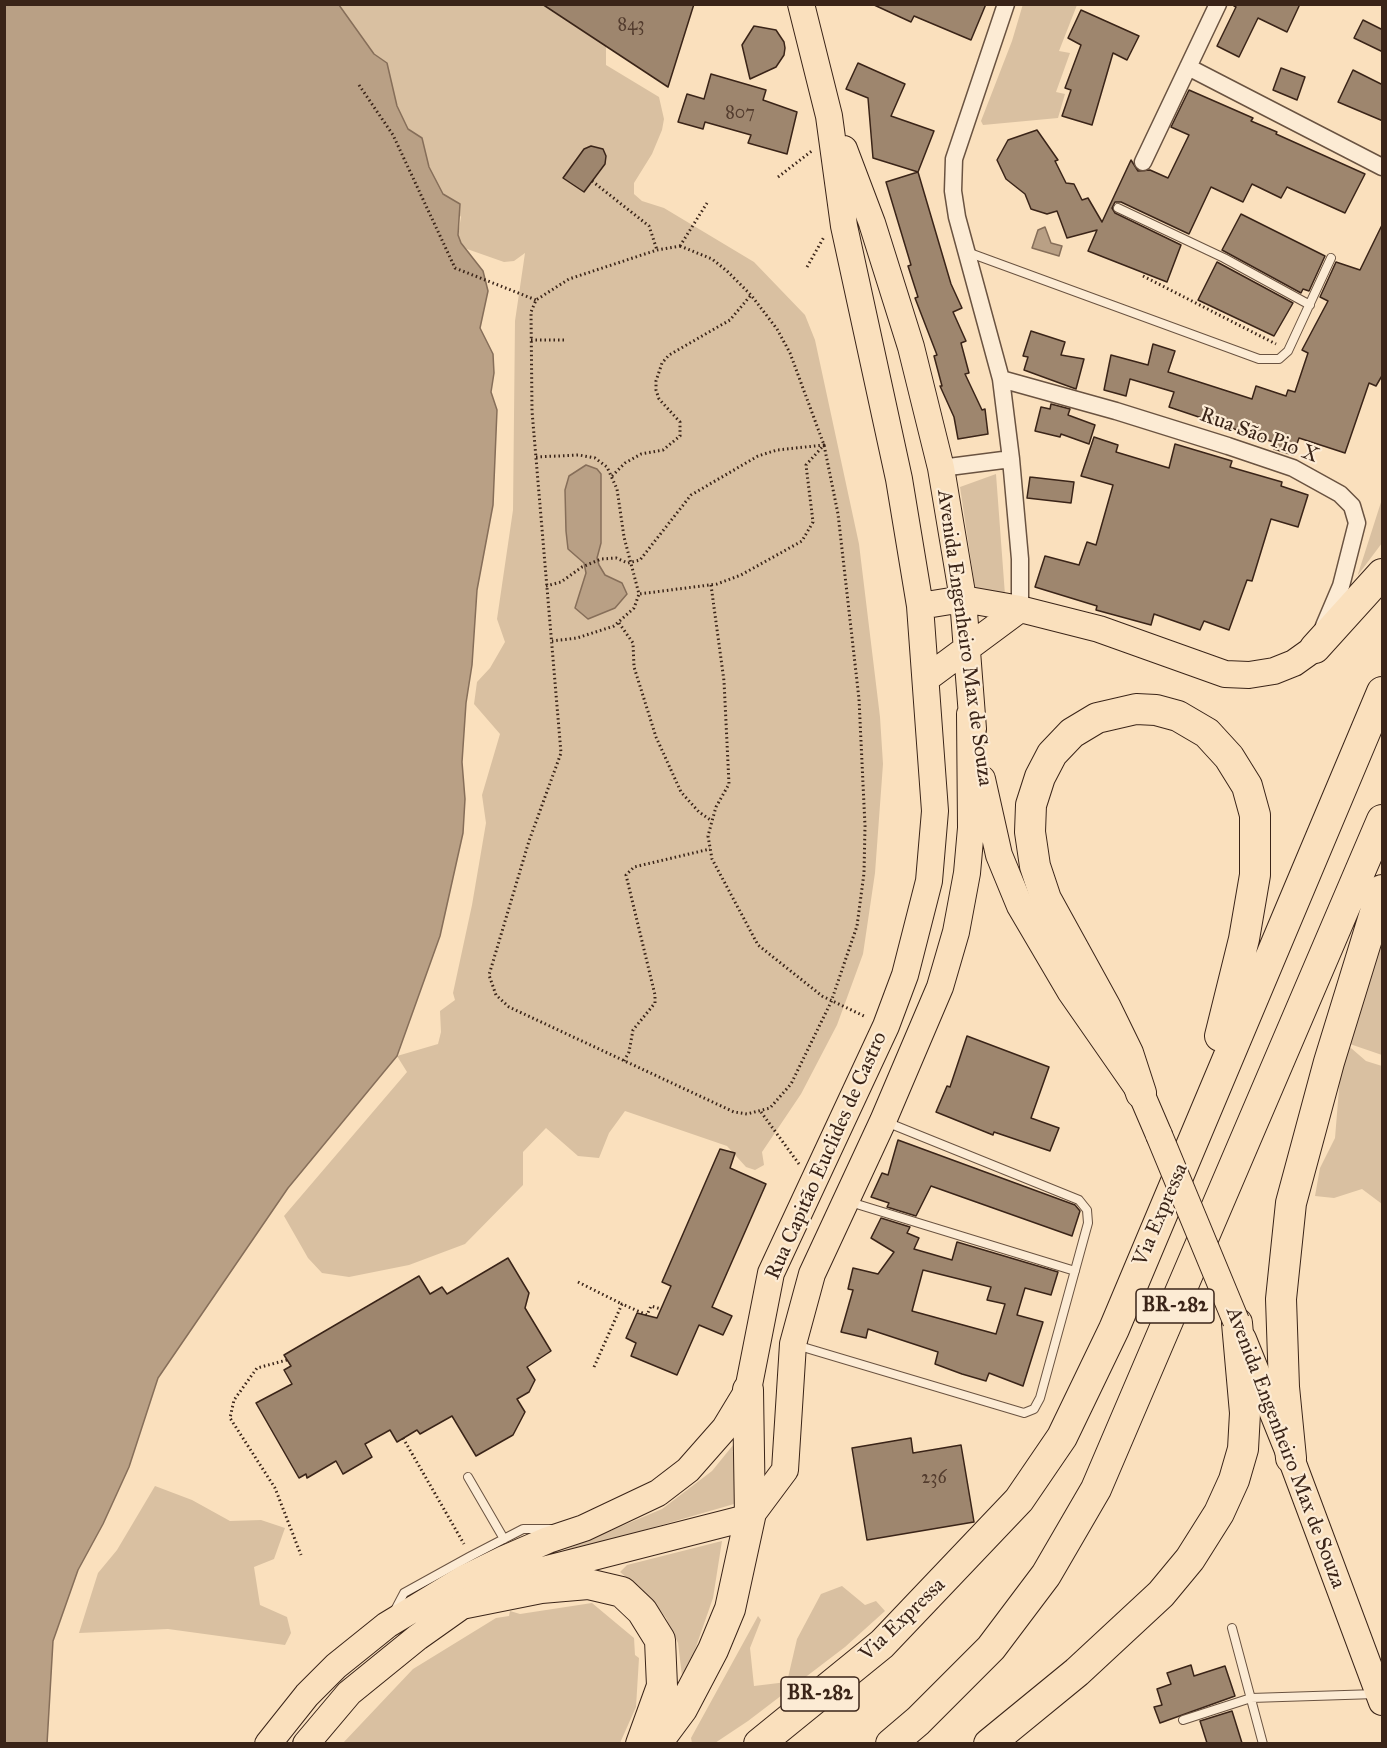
<!DOCTYPE html>
<html>
<head>
<meta charset="utf-8">
<style>
  body { margin:0 }
  #map { position:relative; width:1387px; height:1748px; overflow:hidden; background:#fae0bd; font-family:"IM FELL Great Primer",serif }
  canvas { display:block }
  .frame { position:absolute; inset:0; border:6px solid #3a2418; pointer-events:none }
</style>
</head>
<body>
<div id="map">
<canvas width="1387" height="1748"></canvas>
<div class="frame"></div>
</div>
<script>
const ctx = document.querySelector('canvas').getContext('2d');
ctx.lineJoin = 'round';
function fillPath(path, color) { ctx.fillStyle = color; ctx.fill(path, 'evenodd'); }
const shape = rows => new Path2D(rows.map(r => 'M' + r).join(''));
function strokePath(path, color, width, dash) { ctx.strokeStyle = color; ctx.lineWidth = width; ctx.lineCap = dash ? 'butt' : 'round'; ctx.setLineDash(dash || []); ctx.stroke(path); }
function label(font, color, halo, rows, align = 'center') {
  ctx.font = font + ' "IM FELL Great Primer",serif'; ctx.lineWidth = 4.5; ctx.setLineDash([]); ctx.textBaseline = 'middle'; ctx.strokeStyle = halo; ctx.fillStyle = color; for (const [text, x, y, turn = 0] of rows) {
    ctx.save(); ctx.translate(x, y); ctx.rotate((+turn || 0) * Math.PI / 180); ctx.textAlign = isNaN(turn) ? turn : align; if (halo) ctx.strokeText(text, 0, 0); ctx.fillText(text, 0, 0); ctx.restore();
  }
}
fillPath(shape([
  [1023,4,1077,5,1059,51,1070,53,1056,92,1065,94,1058,118,983,125,981,121,1012,41],
  [339,5,542,5,606,46,606,65,659,97,664,119,662,130,652,154,634,183,634,194,642,201,664,208,754,262,805,315,815,340,859,544,880,717,883,764,875,873,863,954,837,1025,801,1094,762,1152,764,1165,755,1170,746,1167,727,1146,625,1111,609,1133,599,1158,578,1156,546,1128,523,1152,523,1185,465,1244,409,1265,349,1277,322,1273,308,1258,284,1216,407,1072,397,1056,438,1044,441,1032,440,1011,455,1000,453,993,472,905,486,823,482,795,500,734,474,704,477,682,490,668,505,642,497,619,513,510,515,321,525,253,514,261,504,262,467,249,461,244,458,235,461,217,439,188,429,167,422,138,408,129,397,106,387,63,374,54],
  [996,474,1005,595,975,588,960,487],
  [1382,499,1382,543,1358,575,1358,574],
  [1382,940,1382,1055,1344,1042,1366,1061,1382,1066,1382,1204,1362,1189,1334,1198,1315,1196,1320,1168,1335,1138,1343,1040],
  [738,1439,734,1504,541,1560,662,1509,712,1471],
  [155,1486,192,1500,230,1521,261,1520,285,1528,274,1559,254,1567,260,1605,287,1617,291,1633,285,1645,168,1629,79,1633,98,1573,117,1550],
  [722,1541,713,1598,683,1684,678,1643,666,1618,651,1598,620,1572,627,1565],
  [842,1586,865,1605,876,1601,885,1611,845,1647,748,1721,715,1743,692,1743,691,1738,758,1616,761,1620,750,1648,754,1686,787,1682,797,1639,821,1594],
  [592,1603,634,1638,635,1655,639,1658,636,1707,620,1743,343,1743,413,1669,496,1618,509,1616,510,1611,520,1614]
]), '#d9c0a1');
const water = shape([
  [5,4,339,5,374,54,387,63,397,106,408,129,422,138,429,167,443,194,460,204,458,235,461,243,483,271,488,291,480,328,493,354,494,373,491,392,497,410,493,505,477,590,472,665,466,703,462,762,465,799,463,833,440,936,397,1056,288,1188,158,1378,129,1467,103,1524,78,1570,53,1641,47,1744,4,1743,5,4],
  [1045,227,1051,243,1062,246,1059,256,1032,248,1038,230,1045,227],
  [586,465,597,469,601,474,601,543,597,558,599,565,605,575,622,583,627,594,615,608,588,619,575,608,586,573,584,563,568,549,566,531,565,490,569,476,586,465]
]);
fillPath(water, '#b9a085');
strokePath(water, '#866e59', 1.5);
const building = shape([
  [542,4,694,4,668,87,542,4],
  [872,4,986,4,971,40,914,16,911,22,872,4],
  [1231,4,1300,4,1287,32,1258,18,1239,57,1217,46,1236,7,1231,4],
  [1081,10,1139,36,1127,60,1113,53,1092,125,1062,116,1071,90,1065,88,1081,45,1068,38,1081,10],
  [1363,20,1383,30,1383,52,1354,38,1363,20],
  [754,26,776,30,784,42,785,48,784,55,776,67,750,79,742,45,754,26],
  [858,63,905,84,891,116,934,131,918,172,873,158,868,98,846,89,858,63],
  [1281,68,1305,77,1297,100,1273,90,1281,68],
  [1353,70,1383,85,1383,121,1338,102,1353,70],
  [711,74,766,90,763,100,797,112,787,154,748,143,751,135,705,122,703,129,678,122,687,94,704,99,711,74],
  [1189,90,1253,118,1251,121,1277,132,1276,134,1365,174,1345,213,1287,187,1281,198,1252,184,1243,202,1211,187,1189,234,1121,202,1115,202,1112,208,1115,213,1181,245,1167,282,1088,251,1097,230,1067,238,1057,211,1047,214,1031,209,1025,194,1006,179,997,160,1008,140,1037,130,1058,160,1055,161,1066,183,1074,184,1082,200,1088,198,1102,222,1131,160,1138,171,1150,170,1168,178,1189,135,1171,127,1189,90],
  [591,146,603,149,606,156,605,164,584,192,563,178,584,149,591,146],
  [918,172,951,284,962,308,953,312,966,341,961,343,969,373,965,374,982,410,985,409,988,434,958,439,954,417,940,386,942,386,934,356,937,355,915,298,918,297,908,266,911,265,886,182,918,172],
  [1241,214,1325,256,1309,291,1303,289,1301,293,1222,250,1241,214],
  [1383,223,1383,374,1376,386,1369,383,1345,453,1299,438,1293,455,1274,449,1276,443,1169,407,1174,392,1130,379,1126,396,1104,390,1111,355,1148,365,1153,344,1175,351,1168,372,1252,399,1256,386,1286,396,1288,390,1295,392,1308,353,1302,350,1328,301,1320,297,1336,262,1360,270,1383,223],
  [1217,262,1293,303,1274,336,1198,300,1217,262],
  [1031,331,1065,342,1061,355,1084,359,1076,389,1024,370,1028,357,1023,356,1031,331],
  [1051,404,1070,409,1068,415,1095,425,1089,444,1061,434,1060,437,1035,431,1041,407,1050,409,1051,404],
  [1094,437,1118,445,1116,452,1169,468,1175,444,1232,461,1230,467,1282,482,1281,486,1308,495,1298,527,1271,519,1252,581,1247,580,1229,630,1204,621,1200,630,1154,614,1151,625,1096,610,1097,606,1035,587,1045,556,1079,565,1087,542,1096,545,1113,485,1081,476,1094,437],
  [1030,477,1074,482,1071,503,1027,498,1030,477],
  [967,1036,1049,1067,1031,1118,1059,1128,1050,1151,994,1132,993,1135,936,1112,947,1086,950,1087,967,1036],
  [898,1140,1075,1205,1080,1211,1072,1236,931,1186,916,1216,887,1207,889,1203,871,1197,882,1173,888,1175,898,1140],
  [720,1149,735,1153,730,1168,766,1184,712,1307,732,1316,723,1335,699,1325,677,1375,631,1356,636,1343,626,1338,637,1313,657,1318,671,1286,662,1282,720,1149],
  [881,1218,910,1227,907,1233,919,1238,914,1249,952,1260,957,1242,1058,1272,1051,1295,1025,1288,1017,1315,1043,1322,1023,1386,989,1373,986,1381,962,1374,935,1364,938,1352,868,1329,866,1338,841,1332,853,1290,848,1289,853,1268,878,1274,894,1252,871,1238,881,1218],
  [923,1270,991,1287,987,1300,1005,1304,996,1334,912,1311,923,1270],
  [508,1258,529,1293,525,1308,551,1351,527,1367,535,1380,529,1392,517,1399,525,1412,513,1435,476,1456,452,1416,420,1434,417,1430,397,1442,390,1430,365,1444,372,1457,343,1474,336,1461,307,1478,306,1474,299,1478,256,1403,292,1384,284,1370,291,1366,284,1355,419,1276,430,1294,442,1287,447,1294,508,1258],
  [911,1438,913,1453,961,1445,974,1522,867,1540,852,1448,911,1438],
  [1191,1665,1194,1676,1225,1666,1235,1696,1160,1723,1154,1707,1162,1705,1157,1689,1171,1684,1167,1673,1191,1665],
  [1232,1711,1242,1743,1207,1743,1200,1721,1232,1711]
]);
fillPath(building, '#9e866e');
strokePath(building, '#3a2418', 1.5);
const lane = shape([
  [1118,208,1224,258,1310,305],
  [967,252,1259,359,1279,359,1288,351,1331,258],
  [850,1202,1075,1271],
  [796,1345,1024,1413,1034,1409,1040,1398,1088,1223,1087,1210,1079,1200,886,1122],
  [468,1477,504,1539],
  [394,1612,404,1593,471,1556,523,1529,551,1529],
  [1232,1628,1263,1744],
  [1183,1720,1251,1698,1376,1694]
]);
const street = shape([
  [1006,4,954,159,953,191,957,217,1001,379,1011,459,1020,559,1020,609],
  [1188,67,1382,167],
  [1143,162,1218,4],
  [1001,379,1116,411,1228,446,1293,468,1340,494,1352,506,1357,523,1341,586,1324,626],
  [941,468,1011,459]
]);
const primary = shape([
  [844,149,872,223,911,347,941,468,963,599,973,729],
  [920,606,963,599,1020,609,1099,629,1225,674,1249,675,1274,671,1294,663,1315,648],
  [927,678,1020,609],
  [982,779,999,855,1020,906,1070,991,1141,1093,1159,1135],
  [1243,1339,1291,1458,1382,1702],
  [268,1744,307,1695,336,1666,387,1625,463,1579,504,1559,548,1540,584,1528,658,1493,688,1470,725,1428,748,1390,771,1273,886,1026,905,975,929,881,935,811,920,606,899,479,844,226,829,116,801,4],
  [306,1744,349,1693,418,1637,466,1603,499,1585,531,1573,750,1517,785,1470,793,1344,812,1274,883,1121,940,987,956,932,967,873,971,828,970,714]
]);
const highway = shape([
  [1315,648,1382,574],
  [1141,1093,1128,1053,1106,1008,1046,899,1035,866,1030,832,1031,805,1040,777,1052,754,1072,733,1097,718,1136,709,1156,710,1178,716,1207,733,1229,757,1247,786,1255,815,1255,875,1244,939,1220,1036],
  [1291,1458,1284,1387,1281,1299,1291,1203,1329,1062,1382,890],
  [466,1603,541,1588,588,1584,622,1592,642,1611,660,1640,662,1686,641,1744],
  [656,1744,682,1709,713,1650,730,1609,750,1517,748,1390],
  [759,1744,882,1644,1019,1500,1062,1437,1114,1329,1382,692],
  [891,1744,918,1721,991,1648,1046,1575,1096,1489,1382,820],
  [989,1744,1077,1672,1161,1594,1190,1559,1219,1513,1234,1480,1243,1449,1245,1413,1237,1323]
]);
strokePath(lane, '#6a5341', 10);
strokePath(street, '#6a5341', 19);
strokePath(primary, '#3a2418', 28);
strokePath(highway, '#3a2418', 32);
strokePath(shape([
  [359,85,393,135,455,268,536,300],
  [778,177,813,150],
  [592,181,649,226,657,250],
  [680,246,712,259,727,271,751,295,777,329,790,353,824,445,838,514,859,699,865,826,864,873,857,926,831,1002,791,1084,770,1108,747,1114,734,1112,509,1007,496,995,489,975,529,841,561,753,532,411,531,312,536,300,569,279,657,250,680,246],
  [680,246,707,203],
  [807,267,824,237],
  [1143,276,1276,344],
  [531,340,567,340],
  [536,457,579,455,595,458,607,467,617,489,624,537,639,594,634,608,614,626,577,638,552,641],
  [612,476,625,463,641,454,663,450,680,436,680,422,659,399,656,390,656,381,662,363,669,355,730,320,751,295],
  [711,585,724,681,729,784,716,807,712,821,708,836,712,859,758,945,822,996,866,1017],
  [546,586,561,582,582,567,601,559,616,558,628,563,640,560,691,495,758,456,777,450,824,445,806,465,813,522,802,541,741,575,717,584,639,594],
  [619,623,633,643,634,667,656,737,681,792,699,812,712,821],
  [624,1061,629,1052,633,1030,655,1003,655,995,626,875,634,867,710,849],
  [761,1112,799,1164],
  [578,1282,622,1304],
  [287,1360,257,1368,234,1400,230,1418,275,1488,301,1555],
  [594,1367,622,1304,647,1315,651,1306,661,1309],
  [403,1438,464,1544]
]), '#3a2418', 3, [1.5, 3]);
strokePath(lane, '#fcebd4', 8);
strokePath(street, '#fcebd4', 16);
strokePath(primary, '#fae0bd', 26);
strokePath(highway, '#fae0bd', 30);
const primaryBridge = shape([
  [1159,1135,1236,1321]
]);
strokePath(primaryBridge, '#3a2418', 28, []);
strokePath(primaryBridge, '#fae0bd', 26);
label('18px', '#533c2e', null, [
  ["843",631,26],
  ["807",740,114],
  ["236",934,1479]
]);
for (const [x, y, w] of [
  [1175,1306,78],
  [820,1694,78]
]) { const box = new Path2D(); box.roundRect(x - w / 2, y - 17, w, 34, 4.5); ctx.fillStyle = '#fcebd4'; ctx.fill(box); strokePath(box, '#3a2418', 1.5); }
label('bold 20px', '#3a2418', null, [
  ["BR-282",1175,1306],
  ["BR-282",820,1694]
]);
label('21px', '#3a2418', '#fcebd4', [
  ["Rua São Pio X",1259,436,20],
  ["Avenida Engenheiro Max de Souza",964,638,82],
  ["Rua Capitão Euclides de Castro",827,1156,-66],
  ["Via Expressa",1161,1215,-67],
  ["Avenida Engenheiro Max de Souza",1285,1448,69],
  ["Via Expressa",903,1620,-44]
]);
</script>
</body>
</html>
